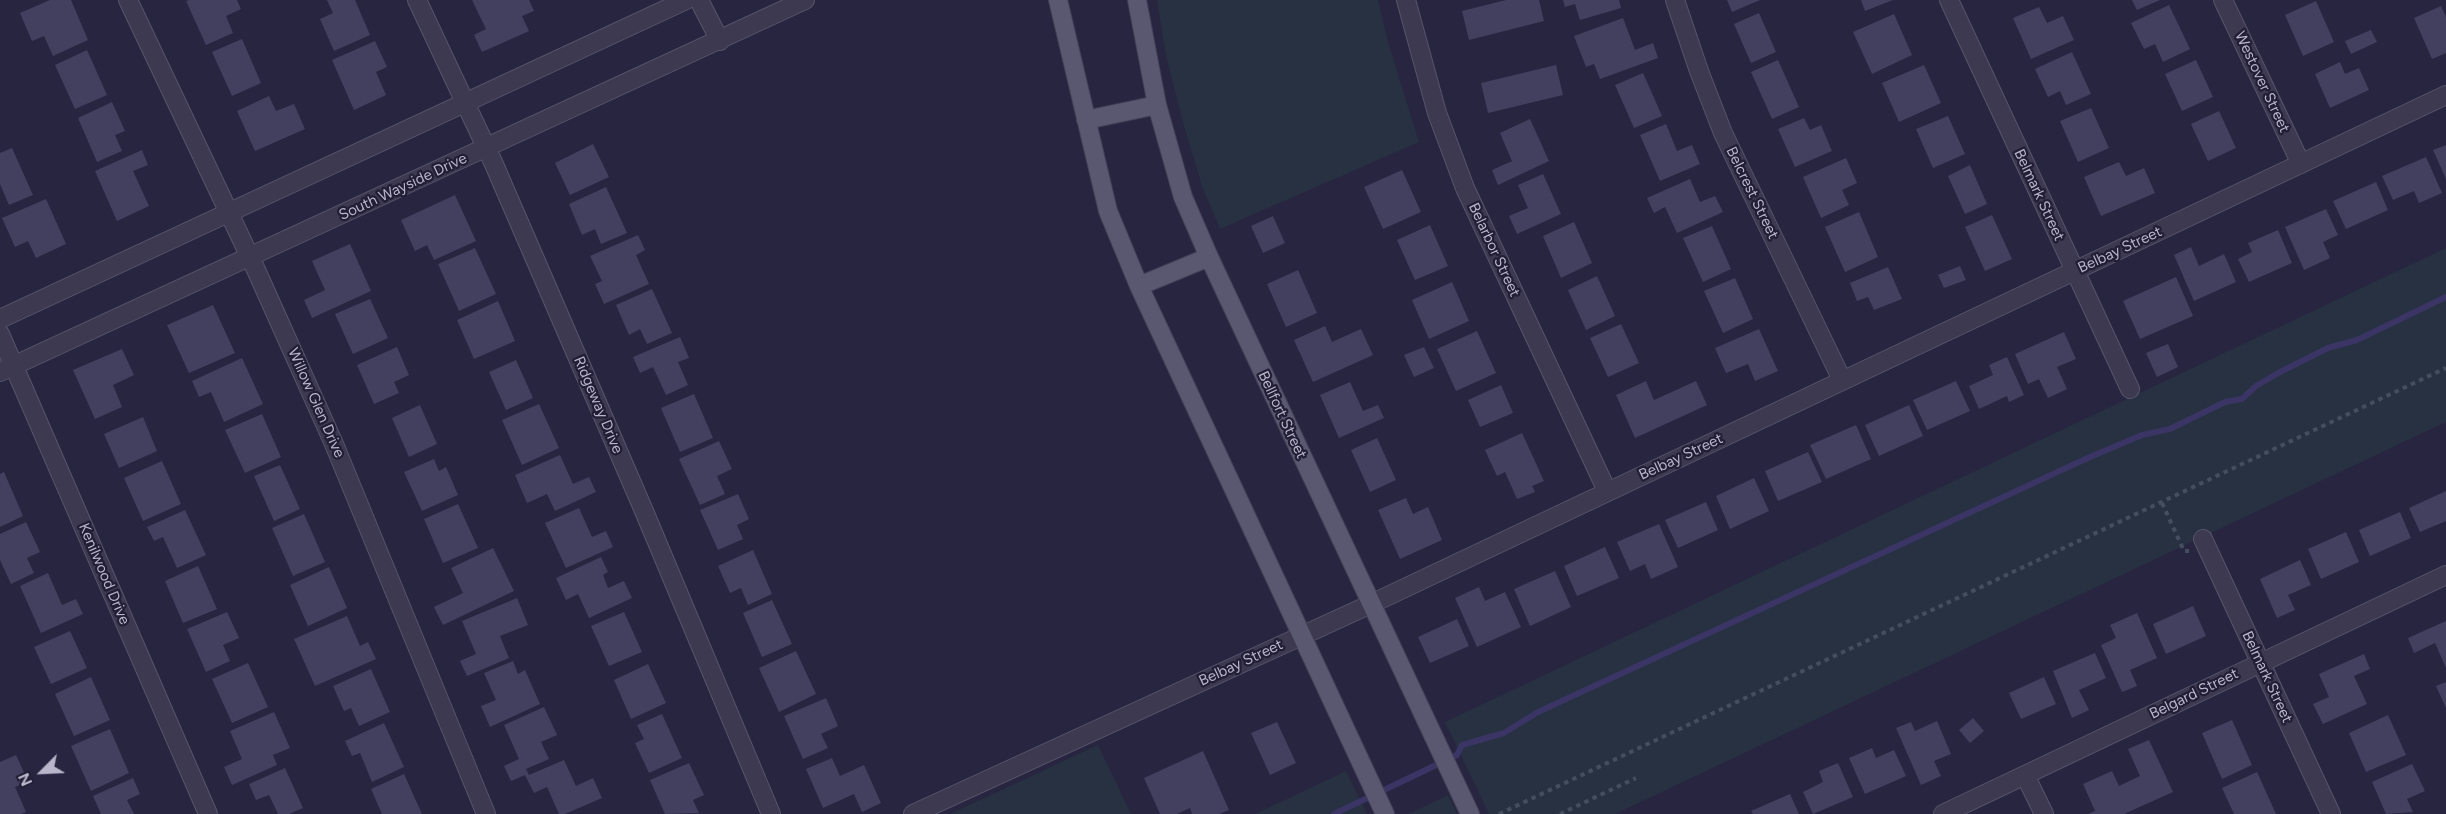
<!DOCTYPE html>
<html>
<head>
<meta charset="utf-8">
<style>
  body { margin:0 }
  #map { position:relative; width:2446px; height:814px; overflow:hidden; background:#282541; font-family:Figtree,sans-serif }
  canvas { display:block }
  .north { position:absolute; left:12px; top:742px; width:60px; height:60px; -webkit-text-stroke:4px #211e36; paint-order:stroke; rotate:246deg; font-size:16px; font-weight:700; line-height:24px; text-align:center; color:#b9b6cb }
  .north::after { content:''; display:block; margin:auto; width:21px; height:27px; background:#b9b6cb; clip-path:polygon(50% 0,100% 100%,50% 72%,0 100%) }
</style>
</head>
<body>
<div id="map">
<canvas width="2446" height="814"></canvas>
<div class="north">N</div>
</div>
<script>
const ctx = document.querySelector('canvas').getContext('2d');
ctx.lineJoin = 'round';
function fillPath(path, color) { ctx.fillStyle = color; ctx.fill(path, 'evenodd'); }
const shape = rows => new Path2D(rows.map(r => 'M' + r).join(''));
function strokePath(path, color, width, dash) { ctx.strokeStyle = color; ctx.lineWidth = width; ctx.lineCap = dash ? 'butt' : 'round'; ctx.setLineDash(dash || []); ctx.stroke(path); }
function label(font, color, halo, rows, align = 'center') {
  ctx.font = font + ' Figtree,sans-serif'; ctx.lineWidth = 4.5; ctx.setLineDash([]); ctx.textBaseline = 'middle'; ctx.strokeStyle = halo; ctx.fillStyle = color; for (const [text, x, y, turn = 0] of rows) {
    ctx.save(); ctx.translate(x, y); ctx.rotate((+turn || 0) * Math.PI / 180); ctx.textAlign = isNaN(turn) ? turn : align; if (halo) ctx.strokeText(text, 0, 0); ctx.fillText(text, 0, 0); ctx.restore();
  }
}
fillPath(shape([
  [1157,0,1378,0,1388,42,1419,142,1220,229,1202,186,1184,126,1166,56],
  [2446,248,2446,422,1615,814,1489,814,1445,722],
  [1098,745,1131,814,950,814],
  [1346,771,1367,814,1255,814],
  [1448,795,1457,814,1408,814]
]), '#273142');
strokePath(shape([
  [1334,814,1457,755,1462,745,1504,733,1538,712,2090,457,2142,435,2170,429,2225,402,2242,399,2256,386,2280,372,2328,348,2357,340,2446,297]
]), '#3a3564', 6);
fillPath(shape([
  [50,0,71,0,88,40,53,56,44,36,32,41,20,13],
  [189,0,237,0,241,9,226,16,233,33,206,45,186,1],
  [327,0,355,0,370,35,334,51,320,19,333,13],
  [472,0,529,0,534,11,522,16,529,31,482,52,474,35,486,29],
  [1506,0,1539,0,1544,21,1469,40,1462,11],
  [1563,0,1619,0,1621,8,1580,20,1575,4,1565,7],
  [1727,0,1760,0,1732,12],
  [1861,0,1893,0,1865,11],
  [2132,0,2160,0,2137,10],
  [2316,1,2334,42,2303,56,2285,15],
  [2169,5,2190,49,2163,62,2155,44,2144,49,2131,23],
  [2441,6,2446,17,2446,53,2432,59,2414,18],
  [2039,7,2047,23,2063,16,2074,40,2031,59,2013,18],
  [1759,13,1776,52,1751,63,1734,24],
  [1894,14,1912,55,1872,74,1853,32],
  [1623,18,1635,50,1653,43,1658,58,1600,79,1594,64,1586,67,1574,36],
  [2371,30,2377,42,2351,54,2345,41],
  [242,39,261,83,232,96,212,52],
  [375,41,387,67,376,72,386,95,354,110,332,60],
  [87,50,107,95,75,109,55,65],
  [2072,52,2091,94,2066,105,2060,91,2048,97,2035,69],
  [1778,60,1799,107,1772,119,1751,72],
  [2196,60,2213,97,2182,111,2165,74],
  [2340,62,2345,74,2359,68,2369,90,2330,108,2315,74],
  [1556,65,1563,95,1488,113,1481,83],
  [1924,65,1941,103,1899,122,1882,83],
  [1643,73,1662,116,1634,128,1615,85],
  [269,96,276,111,294,104,305,129,255,151,237,111],
  [112,102,125,131,115,135,122,151,97,162,78,118],
  [2091,108,2109,148,2078,162,2060,121],
  [2219,111,2236,148,2208,161,2191,124],
  [1948,116,1965,154,1933,168,1916,129],
  [1804,118,1810,130,1821,125,1832,151,1795,167,1778,129],
  [1530,119,1549,161,1498,185,1492,170,1512,161,1500,133],
  [1666,124,1677,151,1692,145,1700,164,1660,181,1640,135],
  [593,144,609,177,570,195,555,163],
  [2446,145,2446,179,2433,150],
  [12,148,33,195,9,205,0,184,0,153],
  [142,150,148,165,133,171,149,206,117,221,95,171],
  [2426,157,2442,193,2419,203,2414,191,2393,200,2382,176],
  [1846,158,1857,183,1842,190,1849,205,1821,218,1803,177],
  [2119,162,2126,176,2144,168,2155,193,2101,216,2084,177],
  [1970,165,1987,204,1965,214,1948,176],
  [1402,170,1421,212,1383,229,1364,187],
  [1543,174,1561,214,1517,234,1509,216,1528,208,1518,185],
  [1690,179,1700,202,1715,196,1723,212,1677,233,1665,207,1654,213,1647,198],
  [2376,182,2388,210,2346,229,2333,201],
  [606,187,627,233,601,244,595,229,582,235,569,204],
  [455,195,476,241,434,260,427,245,415,251,401,220],
  [46,199,66,244,36,258,28,241,15,247,2,218],
  [2326,209,2338,235,2323,242,2330,258,2304,270,2285,227],
  [1859,212,1878,257,1845,272,1825,227],
  [1992,215,2012,259,1985,271,1965,227],
  [1273,216,1285,243,1263,253,1251,226],
  [1574,222,1592,263,1561,278,1543,236],
  [1430,225,1448,266,1415,280,1397,240],
  [1712,226,1731,269,1703,282,1683,238],
  [2278,230,2292,263,2249,282,2238,259,2252,252,2248,243],
  [638,235,645,250,636,255,649,284,604,304,595,284,602,281,590,256],
  [350,244,371,291,312,318,304,300,325,290,312,261],
  [2191,247,2199,266,2224,254,2236,282,2194,301,2174,255],
  [475,248,496,294,459,311,438,264],
  [1960,266,1966,280,1944,288,1938,275],
  [1888,267,1902,299,1874,310,1868,297,1857,301,1850,283],
  [1298,270,1317,313,1286,327,1267,284],
  [1597,276,1615,316,1586,330,1568,290],
  [2176,277,2193,316,2140,339,2123,301],
  [1735,278,1753,319,1723,333,1704,291],
  [1452,282,1469,321,1429,339,1412,300],
  [652,289,672,333,647,344,640,329,629,335,616,305],
  [370,299,388,338,353,354,335,314],
  [498,301,515,341,474,359,457,320],
  [213,305,235,353,189,373,167,325],
  [1621,324,1639,363,1608,377,1590,338],
  [1325,326,1332,342,1361,329,1373,355,1313,382,1294,340],
  [1759,329,1778,371,1755,381,1748,364,1726,373,1715,348],
  [1477,331,1496,373,1456,391,1437,349],
  [2064,332,2076,359,2057,367,2067,389,2048,398,2039,379,2028,384,2015,354],
  [680,337,689,358,678,362,688,385,666,395,653,367,640,373,633,357],
  [2168,344,2178,367,2157,377,2146,353],
  [397,347,409,375,394,382,399,393,374,404,357,365],
  [1424,347,1434,368,1414,377,1404,355],
  [122,349,134,375,113,385,122,407,95,419,73,370],
  [2007,357,2024,395,2009,402,2007,396,1979,409,1969,386,1993,375,1989,365],
  [242,358,263,404,224,422,211,392,199,397,192,381],
  [516,360,533,398,506,410,489,372],
  [1646,381,1654,400,1696,381,1707,405,1635,438,1616,395],
  [1956,381,1970,411,1927,430,1913,400],
  [1350,382,1363,411,1378,405,1384,418,1339,438,1320,395],
  [1501,385,1513,413,1480,427,1468,400],
  [694,394,713,438,680,452,661,408],
  [539,404,559,448,522,465,502,420],
  [420,405,437,444,409,457,392,418],
  [1909,405,1923,436,1879,456,1865,425],
  [262,414,281,457,245,473,225,430],
  [143,417,157,451,119,468,104,434],
  [1856,425,1871,459,1826,479,1810,445],
  [1522,433,1544,481,1532,486,1535,492,1517,499,1505,472,1497,476,1485,450],
  [1377,438,1396,480,1370,492,1351,450],
  [719,441,732,469,717,476,725,494,700,505,679,459],
  [1808,452,1822,482,1778,501,1765,471],
  [560,455,573,484,589,477,596,492,555,511,547,494,527,503,515,475],
  [434,459,439,471,446,467,458,495,422,511,404,472],
  [162,461,181,504,143,521,124,478],
  [280,465,300,509,274,521,254,476],
  [4,472,23,516,0,527,0,474],
  [1754,478,1769,511,1730,529,1716,496],
  [2446,491,2446,521,2420,532,2409,508],
  [738,494,749,519,737,525,743,539,718,550,700,510],
  [1406,498,1413,514,1428,507,1442,540,1400,559,1378,510],
  [1706,502,1718,530,1678,548,1665,520],
  [458,504,478,548,443,563,424,519],
  [579,508,592,537,606,531,613,547,566,568,545,523],
  [185,510,206,555,177,568,163,537,154,541,147,527],
  [2400,512,2411,538,2370,556,2359,530],
  [304,514,325,562,293,576,272,528],
  [26,522,40,552,27,558,34,573,11,584,0,560,0,534],
  [1659,524,1678,567,1651,579,1645,564,1630,571,1617,542],
  [2346,532,2359,562,2321,579,2308,549],
  [1605,547,1619,578,1577,596,1564,566],
  [493,548,514,591,443,625,434,607,463,593,451,568],
  [753,550,772,594,748,605,741,588,730,593,718,566],
  [601,557,608,572,603,575,608,588,624,581,632,598,589,618,578,594,566,600,556,578],
  [2300,560,2311,585,2288,595,2295,610,2277,618,2260,579],
  [198,566,217,609,183,623,165,581],
  [329,567,347,608,308,626,290,585],
  [1555,571,1571,607,1530,626,1514,589],
  [48,573,62,605,76,599,83,614,41,633,20,586],
  [1479,587,1485,601,1505,592,1521,627,1477,647,1455,598],
  [517,598,528,625,500,636,509,658,467,676,460,661,476,654,462,621],
  [772,600,792,644,762,657,743,613],
  [2193,606,2206,636,2166,654,2153,624],
  [227,612,239,638,223,645,230,661,206,672,187,629],
  [624,612,642,652,609,666,591,626],
  [2137,613,2157,658,2130,670,2137,686,2122,692,2101,645,2116,638,2110,625],
  [347,616,360,646,368,642,376,659,315,686,294,639],
  [1457,619,1469,646,1430,663,1418,637],
  [2446,621,2446,668,2435,643,2414,653,2408,638],
  [70,631,87,668,51,684,34,647],
  [796,651,816,694,779,712,759,668],
  [2095,653,2106,678,2079,690,2089,710,2072,718,2053,671],
  [2364,654,2370,669,2354,676,2367,704,2323,724,2313,704,2329,697,2319,674],
  [513,661,518,674,525,670,540,704,490,727,481,706,496,700,484,673],
  [248,663,268,707,232,723,212,679],
  [648,664,666,703,631,719,614,680],
  [371,669,390,712,359,726,351,708,344,711,333,686],
  [91,677,110,720,74,736,55,694],
  [2044,677,2056,704,2021,719,2009,693],
  [2446,682,2446,708,2436,686],
  [826,698,838,726,821,734,828,748,803,759,784,716],
  [544,707,557,735,541,742,549,759,526,769,529,775,564,760,576,786,593,778,602,798,565,814,559,814,547,787,534,793,525,775,511,781,504,766,519,759,504,725],
  [274,712,290,748,273,755,277,765,232,785,224,767,242,759,230,731],
  [662,714,682,758,649,773,635,743,644,739,637,725],
  [2388,715,2406,755,2366,772,2349,733],
  [1973,718,1984,731,1970,743,1959,730],
  [2232,720,2252,765,2222,779,2202,733],
  [1937,721,1951,754,1934,761,1941,776,1921,785,1896,728,1911,722,1915,731],
  [1277,722,1296,763,1270,775,1251,733],
  [384,723,404,767,372,782,360,753,352,756,345,741],
  [110,729,129,773,91,791,71,746],
  [2149,740,2173,792,2124,814,2088,814,2095,811,2083,784,2112,771,2119,786,2140,776,2128,749],
  [1872,748,1876,758,1894,750,1906,776,1865,794,1849,758],
  [1203,751,1229,810,1219,814,1192,814,1190,808,1177,814,1160,814,1144,778],
  [16,755,28,781,15,787,26,812,21,814,0,814,0,762],
  [832,758,840,776,864,765,881,803,862,812,854,794,823,808,806,769],
  [689,763,704,795,693,800,699,813,665,814,650,780],
  [1838,763,1853,797,1813,814,1803,792,1823,782,1819,771],
  [2412,764,2425,791,2407,799,2413,812,2386,814,2372,782],
  [285,768,303,808,289,814,278,814,269,795,256,800,249,784],
  [2257,772,2276,814,2234,814,2222,788],
  [404,774,422,814,382,814,371,789],
  [133,778,140,794,127,800,134,814,101,814,93,796],
  [1790,794,1799,814,1753,814,1751,811]
]), '#433f5f');
const minor = shape([
  [128,0,257,272,334,444,486,814],
  [417,0,493,162,644,511,771,814],
  [699,0,720,41],
  [1406,0,1437,113,1465,188,1607,491],
  [1675,0,1699,71,1723,133,1842,380],
  [1949,0,2130,389],
  [2223,0,2301,164],
  [0,319,686,0],
  [0,334,208,814],
  [0,372,805,0],
  [2203,539,2331,814],
  [2025,775,2044,814],
  [913,814,1371,604,2446,95],
  [1943,814,2446,575]
]);
const major = shape([
  [1058,0,1108,211,1139,286,1385,814],
  [1137,0,1157,105,1183,197,1209,257,1470,814],
  [1086,120,1157,105],
  [1139,286,1209,257]
]);
strokePath(minor, '#57546b', 20);
strokePath(major, '#434057', 20);
strokePath(shape([
  [2162,503,2184,551,2189,551],
  [1499,814,2446,368],
  [1560,814,1636,778]
]), '#454e5f', 4, [4.5, 4.5]);
strokePath(minor, '#3c3951', 18);
strokePath(major, '#5a5771', 18);
label('15px', '#b9b6cb', '#211e36', [
  ["Westover Street",2262,82,65],
  ["South Wayside Drive",403,187,-25],
  ["Belcrest Street",1752,193,64],
  ["Belmark Street",2039,195,65],
  ["Belarbor Street",1494,250,65],
  ["Belbay Street",2120,250,-25],
  ["Willow Glen Drive",316,403,66],
  ["Ridgeway Drive",598,405,67],
  ["Bellfort Street",1282,415,65],
  ["Belbay Street",1681,457,-25],
  ["Kenilwood Drive",104,574,67],
  ["Belbay Street",1241,663,-25],
  ["Belmark Street",2267,677,65],
  ["Belgard Street",2194,694,-26]
]);
</script>
</body>
</html>
